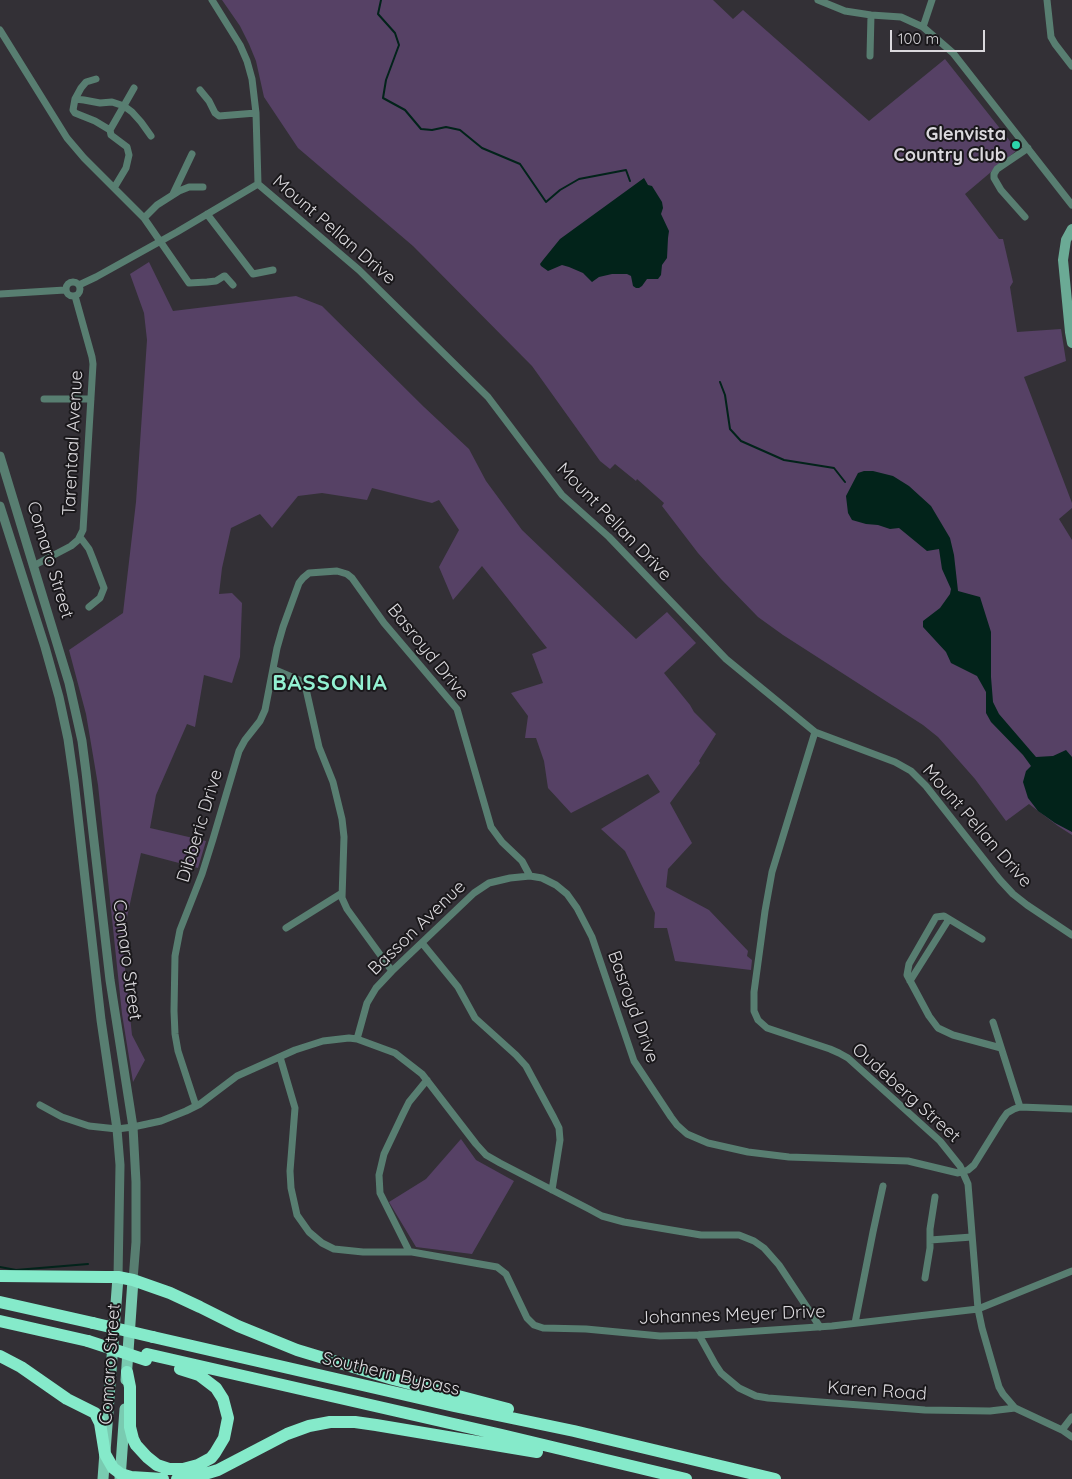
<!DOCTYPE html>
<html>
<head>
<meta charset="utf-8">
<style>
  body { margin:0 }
  #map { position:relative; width:1072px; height:1479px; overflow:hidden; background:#333036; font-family:Quicksand,sans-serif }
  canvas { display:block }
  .scale { position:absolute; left:890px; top:30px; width:95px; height:22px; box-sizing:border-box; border:2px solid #dbd9dd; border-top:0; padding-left:6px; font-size:15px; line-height:18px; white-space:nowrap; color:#dbd9dd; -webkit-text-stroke:4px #1a181b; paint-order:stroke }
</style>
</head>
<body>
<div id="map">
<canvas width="1072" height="1479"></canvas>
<div class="scale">100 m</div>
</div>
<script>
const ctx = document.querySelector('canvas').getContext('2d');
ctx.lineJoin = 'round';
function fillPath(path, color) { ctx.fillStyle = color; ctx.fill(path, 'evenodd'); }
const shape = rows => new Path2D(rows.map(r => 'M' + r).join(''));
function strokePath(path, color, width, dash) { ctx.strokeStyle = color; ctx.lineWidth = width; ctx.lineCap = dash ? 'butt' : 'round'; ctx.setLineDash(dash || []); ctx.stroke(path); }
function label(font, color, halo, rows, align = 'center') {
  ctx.font = font + ' Quicksand,sans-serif'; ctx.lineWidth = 4; ctx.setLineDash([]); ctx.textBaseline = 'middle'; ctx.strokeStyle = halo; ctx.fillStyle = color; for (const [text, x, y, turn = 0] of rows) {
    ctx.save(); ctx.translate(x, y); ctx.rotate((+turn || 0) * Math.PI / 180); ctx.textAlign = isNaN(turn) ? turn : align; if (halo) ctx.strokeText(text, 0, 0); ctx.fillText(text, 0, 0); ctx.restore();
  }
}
fillPath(shape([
  [222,0,713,0,733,19,743,10,869,121,945,59,1017,150,965,194,999,239,1003,239,1013,282,1010,287,1017,332,1061,329,1066,361,1024,377,1072,503,1072,508,1059,519,1072,540,1072,835,1058,826,1029,804,1006,821,975,779,938,737,923,725,783,635,758,617,721,579,698,553,662,506,664,503,637,479,636,481,615,464,610,469,600,461,532,366,413,246,298,148,264,97,256,61,249,44,240,26],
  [149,262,173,311,296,296,322,306,424,407,469,449,486,481,522,530,636,639,667,612,696,643,664,673,690,705,694,712,716,734,699,761,700,763,670,803,692,843,668,869,666,887,709,910,748,951,747,956,752,960,751,970,675,961,667,928,654,928,655,913,625,851,601,829,660,792,648,774,571,813,548,788,544,761,536,738,525,738,528,716,511,693,543,683,532,654,547,648,482,566,453,600,439,567,459,530,439,500,432,503,372,488,367,500,322,493,298,496,272,528,260,514,231,528,222,568,219,594,232,593,242,603,240,657,232,683,204,675,195,727,187,724,156,795,150,828,206,841,198,868,141,853,122,940,132,1035,145,1060,133,1082,122,1014,98,785,86,714,69,650,123,613,136,502,147,340,144,313,130,274],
  [461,1139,476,1160,514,1181,472,1254,416,1247,389,1202,426,1179]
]), '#564165');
fillPath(shape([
  [644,178,648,185,652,186,662,202,663,208,661,214,669,231,668,238,667,258,662,265,661,275,658,279,647,279,642,286,639,288,636,288,633,286,631,276,627,274,612,274,599,277,592,282,583,273,569,267,562,265,548,271,541,266,540,264,543,260,560,239],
  [864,471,873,471,893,476,909,486,931,506,950,538,954,555,958,591,980,597,991,632,991,677,993,702,999,714,1036,757,1053,756,1066,750,1072,757,1072,832,1055,823,1038,811,1028,798,1023,782,1026,771,1031,766,1023,755,991,722,986,713,986,692,977,676,951,663,946,652,923,627,923,621,940,608,950,594,951,589,942,569,939,549,927,551,899,528,890,529,878,525,866,524,852,520,848,513,846,496,858,473]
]), '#02231a');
strokePath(shape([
  [381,0,378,14,395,33,399,45,386,80,383,98,405,110,421,129,432,130,446,127,460,130,482,148,520,164,546,202,560,190,579,179,626,170,630,181],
  [720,382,725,395,730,429,741,441,784,460,834,468,845,482],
  [0,1267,16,1270,88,1264]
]), '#02231a', 2);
strokePath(shape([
  [212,0,240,45,247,61,252,79,256,113,258,184,359,270,488,397,562,495,609,537,726,659,815,732,895,762,911,771,926,786,1000,880,1013,894,1027,905,1072,935],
  [818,0,845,11,871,15,901,17,923,27,953,53,1072,205],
  [1047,0,1051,37,1055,44,1072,66],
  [923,27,932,0],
  [0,30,67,138,84,158,144,218,189,283,207,282,216,281,224,276,225,276,233,285],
  [870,56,871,15],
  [96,79,86,82,81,88,75,99,73,110,75,113,95,121,110,130],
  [200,90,209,101,215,113,219,116,256,113],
  [75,99,84,100,100,103,112,102,124,106,132,112,141,122,151,136],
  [114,188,126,168,129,155,127,147,111,135,110,130,134,88],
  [173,194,192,154],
  [207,214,253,274,273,270],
  [1025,217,1001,190,994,178,994,174,997,169,1028,148],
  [144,218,157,205,179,191,189,187,203,187],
  '66 289a7 7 0 1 1 14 0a7 7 0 1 1-14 0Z',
  [79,285,96,277,177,232,258,184],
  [0,294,65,290],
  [44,399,91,399],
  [80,537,89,549,93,559,104,588,100,598,89,607],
  [33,566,71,546,78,540,83,530,93,364,92,357,75,296],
  [273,669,299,680,306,689,319,747,333,782,342,819,344,837,342,898,347,909,392,971],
  [815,732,772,872,765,911,754,992,754,1011,758,1020,767,1028,830,1049,839,1053,848,1058,940,1141,960,1166,968,1184,978,1309,982,1328,999,1387,1003,1394,1015,1408],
  [286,928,342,893],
  [982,939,944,916,936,917,909,964,907,975,929,1016,938,1028,953,1035,1001,1048],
  [422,943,458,987,475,1018,516,1055,526,1066,554,1118,559,1128,560,1140,552,1190],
  [910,981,949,919],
  [993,1022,1020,1107],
  [357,1039,367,1003,376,988,392,971,474,893,489,883,510,878,530,876],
  [280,1057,295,1108,290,1171,291,1188,297,1215,309,1232,322,1243,334,1249,363,1252,412,1252,497,1267,506,1274,527,1318,534,1325,543,1328,586,1329,660,1336,699,1335,832,1326,978,1309,1072,1271],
  [40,1105,62,1117,89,1126,117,1129,133,1127,161,1121,186,1111,200,1104,237,1076,295,1050,323,1041,349,1038,357,1039,395,1053,422,1074,476,1144,486,1155,500,1163,589,1209,602,1216,624,1222,701,1235,739,1235,754,1241,764,1248,779,1265,820,1327],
  [196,1106,178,1051,175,1034,174,1011,175,956,180,930,202,874,213,839,239,751,245,740,260,721,265,710,277,648,283,627,299,583,303,578,309,573,337,571,347,574,352,578,384,623,457,709,491,827,502,842,522,861,530,876,542,878,556,885,567,894,577,908,592,937,634,1061,671,1117,677,1125,687,1134,708,1143,748,1152,789,1157,908,1161,958,1173,968,1170,974,1165,1002,1120,1007,1113,1014,1109,1020,1107,1072,1109],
  [930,1240,972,1237],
  [409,1251,380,1193,379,1175,384,1154,403,1114,409,1102,427,1080],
  [925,1278,930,1248,930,1229,935,1197],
  [855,1323,873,1232,883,1186],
  [699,1335,715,1364,721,1373,739,1388,756,1396,768,1398,925,1410,990,1411,1015,1408,1062,1430,1072,1417],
  [1062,1430,1072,1437]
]), '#587e71', 7);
strokePath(shape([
  [0,456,69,683,82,741,86,772,110,980,133,1127,136,1182,136,1242,133,1280],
  [0,506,45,647,59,697,68,739,74,781,101,1020,117,1129,120,1165,118,1277]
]), '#587e71', 9);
strokePath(shape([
  [1072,229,1066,240,1063,260,1070,332,1072,343]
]), '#6baa95', 10);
strokePath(shape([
  [126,1380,133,1280],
  [103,1479,118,1277],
  [120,1479,125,1409]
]), '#79cbb1', 11);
strokePath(shape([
  [0,1276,106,1277,118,1277,133,1280,170,1293,200,1307,238,1326,297,1350,393,1379,508,1409],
  [0,1302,93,1323],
  [0,1321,88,1341],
  [153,1337,454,1406,574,1431,775,1479],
  [147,1354,502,1435,686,1479],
  [0,1356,21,1367,67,1399,95,1413,100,1423,105,1454,113,1468,121,1474,131,1477,163,1479],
  [127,1372,130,1387,130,1427,133,1439,136,1445,147,1457,157,1465,169,1469,183,1469,198,1465,211,1458,215,1453,224,1438,228,1418,223,1399,216,1388,199,1375,180,1369],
  [177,1479,195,1477,218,1470,287,1434,309,1426,330,1422,355,1422,376,1425,537,1452]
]), '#85eaca', 12);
strokePath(shape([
  [93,1323,153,1337],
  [88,1341,146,1360]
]), '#85eaca', 12);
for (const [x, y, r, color] of [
  [1016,145,5,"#2cd5ab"]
]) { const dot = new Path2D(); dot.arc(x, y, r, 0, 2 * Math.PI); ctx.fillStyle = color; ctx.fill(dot); strokePath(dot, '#1a181b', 2); }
label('bold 18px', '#dbd9dd', '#1a181b', [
  ["Glenvista",1006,135],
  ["Country Club",1006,156]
], 'right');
label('18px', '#dbd9dd', '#1a181b', [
  ["Mount Pellan Drive",334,230,41],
  ["Tarentaal Avenue",73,443,-87],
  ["Mount Pellan Drive",614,522,46],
  ["Comaro Street",50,560,73],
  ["Basroyd Drive",428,652,51],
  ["Dibberic Drive",200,826,-73],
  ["Mount Pellan Drive",977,826,49],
  ["Basson Avenue",417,928,-44],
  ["Comaro Street",127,960,82],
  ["Basroyd Drive",633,1007,70],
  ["Oudeberg Street",906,1093,42],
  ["Johannes Meyer Drive",732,1315,-2],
  ["Comaro Street",110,1364,-86],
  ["Southern Bypass",391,1374,13],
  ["Karen Road",877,1391,4]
]);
ctx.letterSpacing = '1px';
label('bold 22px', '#93f1d2', '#1a181b', [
  ["BASSONIA",330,683]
]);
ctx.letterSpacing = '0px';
</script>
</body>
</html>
